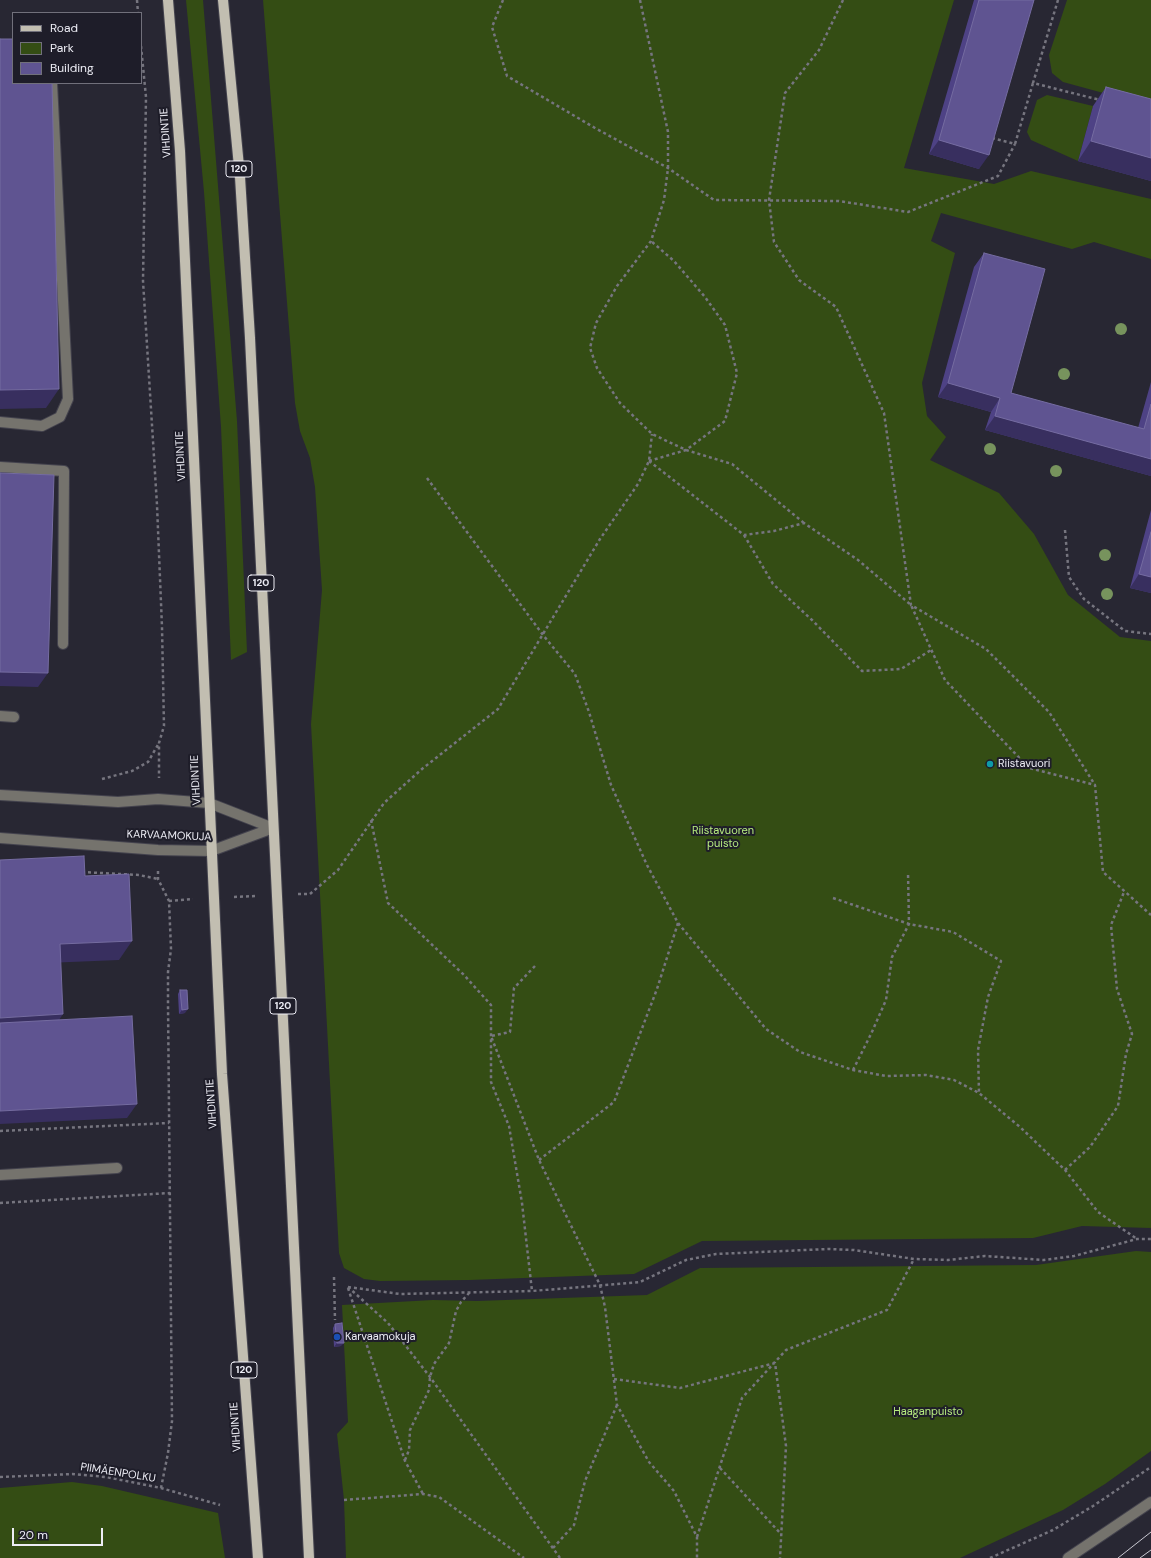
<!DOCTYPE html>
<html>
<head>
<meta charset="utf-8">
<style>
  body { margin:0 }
  #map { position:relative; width:1151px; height:1558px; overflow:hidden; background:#282733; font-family:"DM Sans",sans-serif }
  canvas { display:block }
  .legend { position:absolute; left:12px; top:12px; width:130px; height:72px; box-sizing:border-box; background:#1e1d29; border:1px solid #71707b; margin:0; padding:5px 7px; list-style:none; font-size:12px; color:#ededf5 }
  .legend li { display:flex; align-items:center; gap:8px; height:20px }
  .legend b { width:20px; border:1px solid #71707b }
  .scale { position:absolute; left:12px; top:1528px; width:91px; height:18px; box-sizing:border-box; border:2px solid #ededf5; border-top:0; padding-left:5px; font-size:12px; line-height:14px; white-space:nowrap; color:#ededf5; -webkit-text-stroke:3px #1e1d29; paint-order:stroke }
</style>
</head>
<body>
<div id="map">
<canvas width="1151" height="1558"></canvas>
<ul class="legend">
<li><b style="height:5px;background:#c2beb1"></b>Road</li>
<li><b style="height:11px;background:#344d14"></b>Park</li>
<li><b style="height:11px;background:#5f5491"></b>Building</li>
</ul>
<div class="scale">20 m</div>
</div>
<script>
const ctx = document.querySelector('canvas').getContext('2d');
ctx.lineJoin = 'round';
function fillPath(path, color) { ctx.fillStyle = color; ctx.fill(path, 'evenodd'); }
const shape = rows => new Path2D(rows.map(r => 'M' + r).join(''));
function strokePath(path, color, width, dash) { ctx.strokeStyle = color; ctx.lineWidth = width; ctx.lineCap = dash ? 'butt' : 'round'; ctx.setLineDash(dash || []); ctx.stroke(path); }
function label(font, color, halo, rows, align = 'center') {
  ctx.font = font + ' "DM Sans",sans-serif'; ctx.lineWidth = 4; ctx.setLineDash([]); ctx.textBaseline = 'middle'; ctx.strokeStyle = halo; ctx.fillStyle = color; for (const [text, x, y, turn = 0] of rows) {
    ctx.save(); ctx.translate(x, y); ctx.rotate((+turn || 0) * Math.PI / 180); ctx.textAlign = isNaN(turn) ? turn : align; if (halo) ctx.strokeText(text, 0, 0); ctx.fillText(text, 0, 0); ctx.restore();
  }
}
fillPath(shape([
  [186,0,203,0,237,421,247,652,231,660,221,427,204,192],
  [263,0,954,0,904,168,994,184,1031,171,1151,199,1151,259,1094,242,1072,249,941,213,931,241,955,253,922,383,927,416,946,437,930,460,999,493,1034,534,1068,595,1120,637,1151,641,1151,1228,1082,1226,1033,1238,702,1241,634,1274,469,1280,380,1281,364,1279,344,1268,339,1253,311,724,322,590,315,487,310,458,300,431,295,403],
  [1067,0,1151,0,1151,106,1063,82,1052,73,1049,55],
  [1047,95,1093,106,1078,161,1031,140,1027,132,1037,100],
  [1136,1251,1151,1252,1151,1451,1105,1484,1063,1510,960,1558,346,1558,344,1500,337,1434,348,1422,342,1305,433,1300,477,1301,647,1295,700,1268,1036,1265],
  [72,1482,102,1486,218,1513,225,1558,0,1558,0,1488]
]), '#344d14');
const minor = shape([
  [0,422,42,426,60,417,68,399,52,83],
  [0,467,64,471,63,644],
  [0,716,14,717],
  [0,795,118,802,158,799,209,803,273,828],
  [0,838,158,850,211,851,273,828],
  [0,1175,117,1168],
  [1068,1558,1151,1502]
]);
const major = shape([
  [168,0,180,151,222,1074,258,1558],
  [223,0,240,177,250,338,309,1558]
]);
strokePath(minor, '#44434e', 12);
strokePath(major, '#44434e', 12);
strokePath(shape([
  [137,0,138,13],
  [503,0,492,27,507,76,595,128,668,168,714,200,839,201,908,212,998,176,1015,144],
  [640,0,668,132,668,168,664,200,651,241,617,286,596,323,590,348,597,368,620,403,652,434,686,450,732,464,804,523],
  [843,0,819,50,785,93,769,200,774,242,799,280,836,307,884,413,911,605,986,649,1049,712,1095,785],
  [1058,0,1033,83,1100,100],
  [141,46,146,97,143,281,157,505,162,627,164,726,159,743,159,778],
  [992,138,1015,144,1033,83],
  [649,461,744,535,774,531,804,523,858,560,911,605,945,680,1029,768,1095,785,1103,872,1151,915],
  [649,461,686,450,725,421,737,373,725,325,705,297,674,261,651,241],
  [427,478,543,635,575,674,589,712,611,785,647,865,678,923,766,1029,800,1052,853,1070,886,1076,926,1075,954,1080,979,1093,1020,1127,1065,1170,1098,1212,1137,1239],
  [1065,530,1069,577,1084,599,1125,631,1151,634],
  [744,535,773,584,812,620,862,671,901,669,931,650],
  [102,779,132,771,148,762,159,743],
  [371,820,388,903,464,975,491,1005,491,1082,509,1126,522,1203,532,1291],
  [158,871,158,879,169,901,171,949,168,972,168,1004,172,1421,168,1453,161,1488],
  [82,872,139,875,158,879],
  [298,894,310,894,338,870,384,803,422,769,498,709,600,539,638,484,649,461,652,434],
  [234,897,257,896],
  [833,898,909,924,953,932,1001,961,988,997,978,1050,979,1093],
  [169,901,193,899],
  [535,966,514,988,510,1032,491,1036,539,1160,600,1285,605,1307,617,1405,649,1462,674,1491,697,1537,697,1558],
  [853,1070,871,1034,886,1000,892,957,909,924,908,872],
  [0,1131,169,1123],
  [539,1160,614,1102,657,989,678,923],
  [1065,1170,1090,1147,1118,1106,1126,1054,1132,1034,1117,989,1111,925,1124,892],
  [0,1203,170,1193],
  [334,1277,335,1320],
  [348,1287,400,1294,532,1291,640,1282,686,1260,716,1254,828,1249,854,1250,914,1259,948,1260,985,1256,1044,1260,1074,1256,1137,1239,1151,1239],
  [348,1287,388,1323,430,1377,560,1558],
  [348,1288,405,1461,423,1494],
  [614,1379,680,1388,775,1363,786,1446,780,1558],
  [405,1460,409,1450,410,1430,429,1390,430,1377,434,1364,449,1343,456,1311,461,1302,470,1292],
  [720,1468,781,1534],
  [0,1477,72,1474,106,1477,161,1488,220,1505],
  [344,1500,423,1494,439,1497,524,1558],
  [697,1537,742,1398,786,1350,887,1310,914,1259],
  [553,1548,574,1525,585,1481,617,1405],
  [990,1558,1053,1530,1093,1506,1151,1467]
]), '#76757f', 2.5, [3, 3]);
strokePath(minor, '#75736d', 10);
strokePath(major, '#c2beb1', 10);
strokePath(shape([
  [1118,1558,1151,1532],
  [1140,1558,1151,1550]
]), '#c9c9d2', 1);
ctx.fillStyle = '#77935d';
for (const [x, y] of [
  [1121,329],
  [1064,374],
  [990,449],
  [1056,471],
  [1105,555],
  [1107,594]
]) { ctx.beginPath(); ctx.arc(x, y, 6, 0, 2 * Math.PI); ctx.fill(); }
fillPath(shape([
  [974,0,1034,0,979,169,929,154],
  [1106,87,1151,99,1151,181,1078,161,1093,106],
  [984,253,1011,393,1138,428,1151,382,1151,476,985,430,991,412,938,397,974,267],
  [1151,510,1151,593,1130,588],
  [180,990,185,1013,179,1014,178,994],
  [335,1324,341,1346,334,1347,333,1328]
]), '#4e4285');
fillPath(shape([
  [939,140,989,155,979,169,929,154],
  [1091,141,1151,158,1151,181,1078,161],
  [948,383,1000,398,991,412,938,397],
  [59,389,46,408,0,409,0,390],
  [995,416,1151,459,1151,476,985,430],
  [1139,574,1151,577,1151,593,1130,588],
  [0,672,48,673,38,687,0,686],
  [132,941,119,960,46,963,60,944],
  [188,1009,185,1013,179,1014,182,1010],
  [63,1014,50,1034,0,1036,0,1018],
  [137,1104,127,1118,0,1124,0,1111],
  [337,1343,344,1343,341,1346,334,1347]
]), '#382f5f');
const building = shape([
  [979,0,1034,0,989,155,939,140,979,0],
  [0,39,13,39,13,83,52,83,59,389,0,390,0,39],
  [1106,87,1151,99,1151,158,1091,141,1106,87],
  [984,253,1045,269,1011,393,1144,429,1151,404,1151,459,995,416,1000,398,948,383,984,253],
  [0,473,54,475,48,673,0,672,0,473],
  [1151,532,1151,577,1139,574,1151,532],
  [84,856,85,876,129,874,132,941,60,944,63,1014,0,1018,0,860,84,856],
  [180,990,187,990,188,1009,182,1010,180,990],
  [132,1016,137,1104,0,1111,0,1023,132,1016],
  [342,1323,344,1343,337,1343,335,1324,342,1323]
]);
fillPath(building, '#5f5491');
strokePath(building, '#756ca1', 1);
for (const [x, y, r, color] of [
  [990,764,4,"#0f9aa8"],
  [337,1337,4,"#1a4fb4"]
]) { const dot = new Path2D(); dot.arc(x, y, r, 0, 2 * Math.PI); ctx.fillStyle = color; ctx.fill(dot); strokePath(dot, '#1e1d29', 1.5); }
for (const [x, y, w] of [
  [239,169,26],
  [261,583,26],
  [283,1006,26],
  [244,1370,26]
]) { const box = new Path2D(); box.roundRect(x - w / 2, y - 8, w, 16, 3); ctx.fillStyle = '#1e1d29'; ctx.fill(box); strokePath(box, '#ededf5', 1); }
label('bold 10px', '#ededf5', null, [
  ["120",239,169],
  ["120",261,583],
  ["120",283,1006],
  ["120",244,1370]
]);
label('11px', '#ededf5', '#1e1d29', [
  ["VIHDINTIE",166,133,-94],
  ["VIHDINTIE",181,456,-93],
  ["VIHDINTIE",196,780,-93],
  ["KARVAAMOKUJA",169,836,2],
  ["VIHDINTIE",212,1104,-94],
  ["VIHDINTIE",236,1427,-94],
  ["PIIMÄENPOLKU",118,1473,9]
]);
label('11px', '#ededf5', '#1e1d29', [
  ["Riistavuori",998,764],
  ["Karvaamokuja",345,1337]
], 'left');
label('11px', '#b7ec80', '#1e1d29', [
  ["Riistavuoren",723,831],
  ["puisto",723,844],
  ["Haaganpuisto",928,1412]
]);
</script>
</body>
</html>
